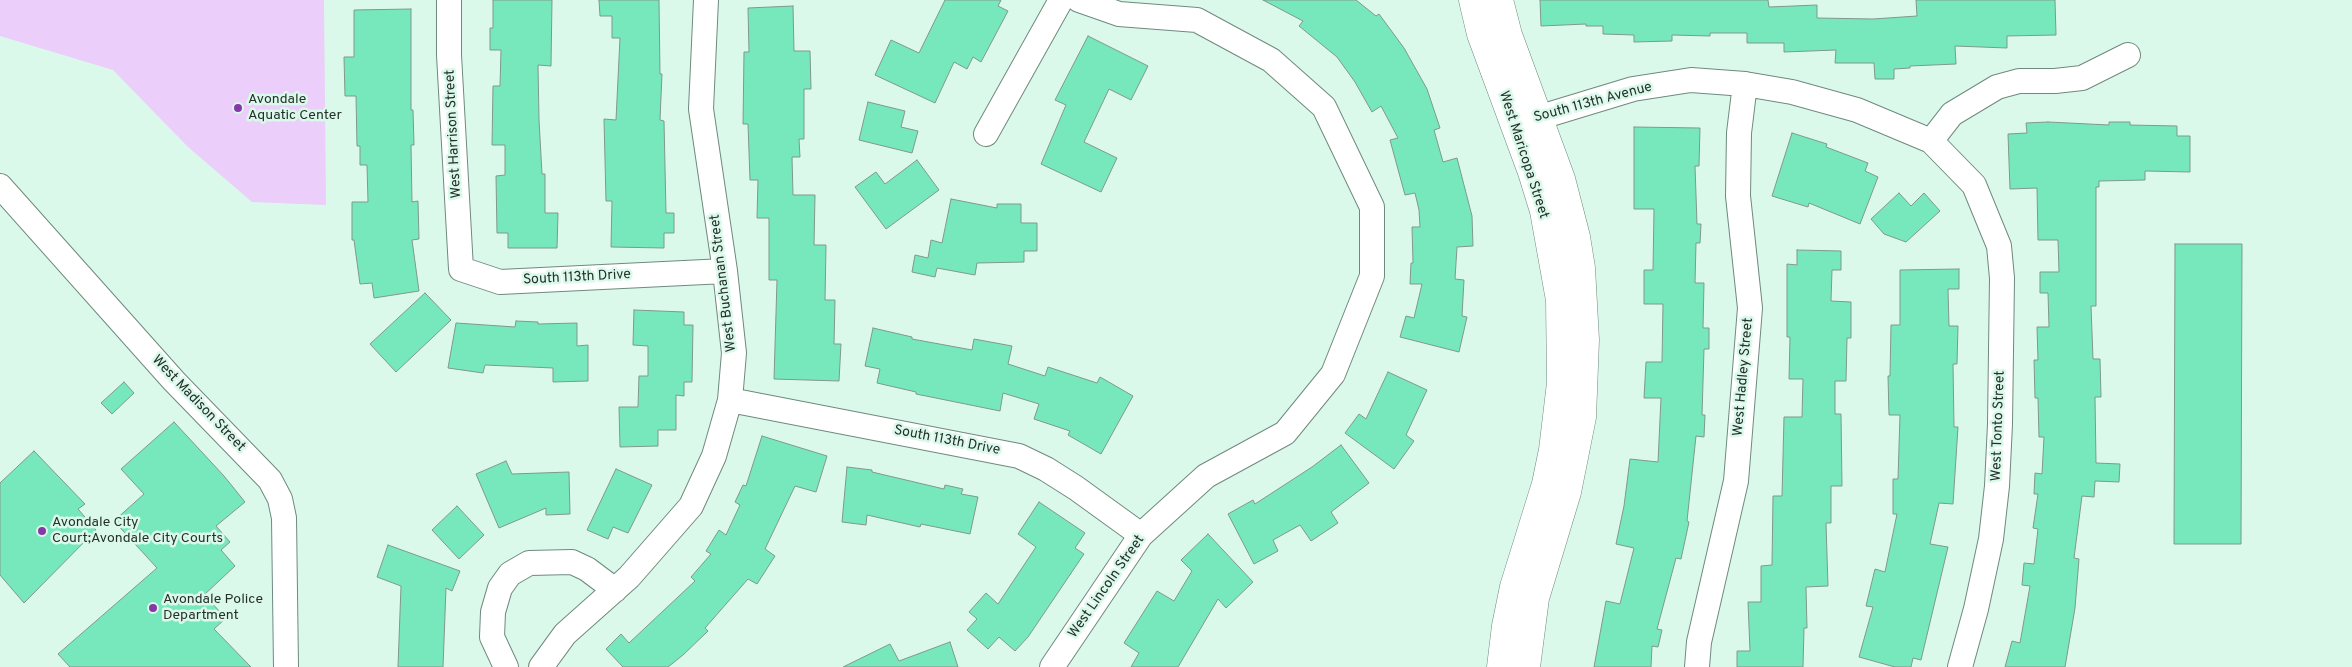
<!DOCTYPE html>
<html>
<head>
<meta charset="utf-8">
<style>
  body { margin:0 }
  canvas { display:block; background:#dbf9eb }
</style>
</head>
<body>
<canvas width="2352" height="667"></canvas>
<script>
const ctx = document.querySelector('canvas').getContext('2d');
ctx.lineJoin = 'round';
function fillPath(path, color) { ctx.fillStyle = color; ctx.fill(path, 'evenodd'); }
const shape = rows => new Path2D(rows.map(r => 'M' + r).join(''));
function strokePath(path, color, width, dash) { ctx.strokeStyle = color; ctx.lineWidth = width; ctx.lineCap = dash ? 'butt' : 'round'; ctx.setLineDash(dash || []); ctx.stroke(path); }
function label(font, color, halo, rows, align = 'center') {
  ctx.font = font + ' Overpass,sans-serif'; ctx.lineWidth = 5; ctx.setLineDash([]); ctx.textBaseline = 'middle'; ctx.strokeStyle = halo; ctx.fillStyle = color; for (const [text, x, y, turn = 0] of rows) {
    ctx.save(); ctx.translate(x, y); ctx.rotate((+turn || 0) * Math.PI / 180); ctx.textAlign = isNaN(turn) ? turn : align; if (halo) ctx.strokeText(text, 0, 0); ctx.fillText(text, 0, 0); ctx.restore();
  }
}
fillPath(shape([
  [0,0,324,0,326,205,252,202,188,147,113,70,0,36]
]), '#ebcef9');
const building = shape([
  [493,0,552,0,551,66,538,65,539,120,542,174,545,174,545,213,558,213,557,248,508,248,508,233,497,233,496,176,505,175,505,145,492,145,493,86,500,86,501,50,490,50,490,28,493,28,493,0],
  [599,0,659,0,660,74,662,74,660,120,664,121,666,213,674,213,674,233,664,233,664,248,611,247,612,201,606,201,604,119,616,120,620,38,612,38,612,16,600,16,599,0],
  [945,0,1001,0,998,6,1008,11,981,62,973,57,967,69,954,62,935,103,875,75,891,40,919,53,945,0],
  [1263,0,1356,0,1376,16,1379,14,1404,48,1427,89,1440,128,1434,130,1443,162,1457,158,1472,216,1473,246,1457,247,1455,279,1464,280,1462,316,1467,317,1459,352,1400,337,1406,316,1414,318,1422,284,1410,284,1411,263,1413,263,1412,227,1420,227,1419,210,1415,193,1405,195,1390,140,1398,138,1381,106,1372,112,1355,82,1337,57,1299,26,1303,21,1263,0],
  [1540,0,1768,0,1769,7,1817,5,1817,18,1873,19,1917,16,1916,0,2055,0,2056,35,2007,36,2007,48,1955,46,1956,64,1910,66,1910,68,1894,69,1894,79,1875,79,1874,63,1835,63,1836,50,1784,52,1784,43,1747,43,1747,33,1710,33,1710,36,1672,35,1672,41,1634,42,1634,35,1603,34,1603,26,1586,26,1586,24,1541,26,1540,0],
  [793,6,794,51,810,51,811,89,804,89,804,139,799,139,800,157,792,157,793,195,815,195,814,245,826,245,825,300,835,300,834,344,841,344,839,381,774,379,777,280,769,280,769,218,757,218,758,180,750,180,748,124,743,124,744,52,749,52,748,8,793,6],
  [411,9,411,110,413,110,414,145,411,145,412,202,418,201,419,239,412,240,419,291,374,298,372,283,360,284,354,240,352,240,352,202,368,202,367,165,360,165,360,146,357,146,356,96,345,96,344,57,354,57,354,10,411,9],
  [1088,36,1148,66,1131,100,1109,89,1084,142,1117,158,1101,192,1041,164,1066,105,1055,100,1088,36],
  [868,102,905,111,901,127,918,131,912,153,859,140,868,102],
  [2048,122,2109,125,2109,122,2130,122,2130,125,2177,126,2177,136,2190,136,2190,172,2145,171,2145,180,2099,181,2099,187,2096,187,2096,306,2091,306,2093,359,2100,359,2101,397,2095,397,2096,463,2120,464,2119,482,2095,481,2094,497,2082,496,2074,558,2079,559,2075,608,2065,667,2005,667,2012,641,2020,643,2030,586,2022,585,2024,563,2034,564,2038,529,2033,528,2038,494,2034,494,2035,473,2042,474,2044,437,2039,437,2038,398,2035,398,2034,360,2038,360,2037,327,2049,327,2048,293,2040,293,2040,272,2059,272,2058,240,2038,240,2037,188,2010,189,2008,134,2027,133,2026,123,2048,122],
  [1634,127,1700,128,1699,166,1695,166,1697,224,1701,224,1700,243,1696,243,1695,283,1704,283,1703,328,1709,328,1709,349,1704,349,1702,415,1705,415,1704,437,1696,436,1687,521,1689,522,1681,559,1676,558,1657,629,1662,630,1658,647,1652,646,1651,667,1594,667,1606,601,1620,604,1634,548,1616,544,1624,506,1630,459,1658,462,1661,398,1644,398,1646,362,1662,362,1663,304,1644,304,1644,270,1653,270,1654,209,1634,209,1634,127],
  [1792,133,1827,144,1826,147,1868,163,1865,171,1878,177,1860,224,1809,203,1808,207,1772,196,1792,133],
  [917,160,939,190,886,229,855,187,876,172,885,184,917,160],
  [1899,193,1911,206,1924,193,1940,211,1906,242,1884,234,1871,219,1899,193],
  [951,199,997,208,997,204,1021,204,1021,223,1037,223,1037,251,1024,251,1024,262,977,263,975,275,937,268,935,277,912,272,915,255,928,258,931,240,942,243,951,199],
  [2175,244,2242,244,2241,544,2174,544,2175,244],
  [1797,250,1841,251,1841,270,1832,270,1831,301,1851,302,1851,338,1847,338,1846,381,1835,381,1835,414,1841,414,1842,486,1831,486,1831,523,1826,523,1828,586,1806,587,1807,628,1804,628,1803,667,1737,667,1737,651,1750,651,1748,602,1761,602,1761,566,1772,565,1773,496,1782,496,1784,417,1802,417,1803,379,1789,379,1790,337,1787,337,1787,264,1797,265,1797,250],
  [1959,269,1959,289,1948,289,1949,326,1958,326,1957,364,1953,364,1954,427,1958,427,1953,504,1939,503,1930,544,1948,547,1921,660,1913,658,1911,667,1895,667,1859,657,1873,607,1866,606,1875,569,1885,572,1897,514,1893,514,1893,479,1898,479,1900,415,1889,415,1888,376,1890,376,1891,325,1900,325,1900,270,1959,269],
  [425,293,451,320,396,372,370,344,425,293],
  [634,310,684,312,684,325,693,325,692,382,684,382,684,396,676,395,676,430,658,430,658,446,620,447,619,407,638,407,639,376,648,376,648,346,633,345,634,310],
  [516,321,538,322,538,324,577,323,577,346,588,345,588,381,553,382,553,368,485,365,483,373,448,368,456,323,515,327,516,321],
  [873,328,912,337,912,339,972,350,974,339,1012,346,1008,364,1045,376,1048,367,1097,383,1100,377,1133,396,1101,454,1068,435,1070,431,1034,419,1039,404,1003,393,1000,411,916,394,916,392,877,383,880,369,865,366,873,328],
  [1388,372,1427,390,1406,435,1414,441,1394,469,1345,433,1359,414,1366,419,1388,372],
  [124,382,134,393,112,414,101,403,124,382],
  [174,422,224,476,245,502,216,526,230,542,221,550,235,566,204,595,226,618,214,629,251,667,70,667,58,654,157,568,114,521,144,494,121,469,174,422],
  [762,436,827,456,816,492,795,486,765,549,775,556,757,584,748,579,705,628,708,631,683,655,668,667,623,667,606,649,621,634,629,643,695,581,691,577,711,554,706,551,719,530,726,535,740,505,735,502,743,485,746,486,762,436],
  [1341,445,1369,483,1331,512,1338,523,1311,541,1300,525,1273,540,1278,551,1254,564,1228,514,1253,500,1255,504,1312,467,1341,445],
  [34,451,85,504,78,509,96,530,24,603,0,575,0,483,34,451],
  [506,461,512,474,569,472,570,514,546,515,546,508,499,528,476,474,506,461],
  [847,467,872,470,872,472,944,489,945,485,963,489,961,494,978,497,970,534,921,524,920,527,867,515,866,525,842,522,847,467],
  [616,469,652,485,628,533,613,527,608,539,587,530,616,469],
  [1039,502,1085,533,1075,548,1084,554,1028,637,1015,651,999,637,988,649,967,630,977,619,969,612,986,593,998,604,1036,547,1018,534,1039,502],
  [457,506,484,535,459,559,432,530,457,506],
  [1208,534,1253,582,1226,608,1218,599,1178,667,1131,667,1139,653,1124,643,1157,591,1174,601,1192,571,1181,560,1208,534],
  [388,545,460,571,452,591,446,588,443,667,398,667,401,586,377,577,388,545],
  [950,642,958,667,843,667,890,644,899,661,950,642]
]);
fillPath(building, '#77e8bc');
strokePath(building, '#7e998d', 1);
const minor = shape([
  [449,0,449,55,461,269,500,282,725,271],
  [1521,123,1633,89,1691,80,1745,84,1792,92,1857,110,1931,141,1974,185,1999,246,2002,278,2000,424,1997,486,1991,539,1976,609,1960,667],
  [986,134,1061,0],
  [1931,141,1952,114,1997,87,2019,81,2055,81,2082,78,2128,55],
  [0,186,174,381,270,480,280,499,284,518,286,667],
  [730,400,1019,456,1046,469,1076,488,1141,535],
  [506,667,492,637,493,612,500,588,510,574,529,563,572,562,587,569,615,590],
  [541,667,565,634,629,577,691,506,714,456,730,400,734,353,725,271,701,109,706,0],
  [1052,667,1141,535,1206,476,1285,433,1333,374,1372,276,1372,207,1324,107,1271,60,1197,20,1119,14,1079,0],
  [1697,667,1699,642,1736,481,1750,308,1738,196,1739,133,1745,84]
]);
const tertiary = shape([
  [1473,0,1481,34,1532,172,1544,211,1560,300,1561,383,1553,450,1546,484,1514,587,1506,626,1501,667],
  [1499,0,1508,35,1561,179,1576,237,1581,268,1585,340,1582,417,1567,492,1535,598,1526,667]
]);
strokePath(minor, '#6f8a7e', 26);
strokePath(tertiary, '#6f8a7e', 29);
strokePath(minor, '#fff', 24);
strokePath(tertiary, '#fff', 28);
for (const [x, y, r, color] of [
  [238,108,5,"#8738a8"],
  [42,531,5,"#8738a8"],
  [153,608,5,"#8738a8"]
]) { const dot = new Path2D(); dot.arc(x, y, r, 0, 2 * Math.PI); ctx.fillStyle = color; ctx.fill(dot); strokePath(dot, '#dbf9eb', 2); }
label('14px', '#25302b', '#dbf9eb', [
  ["Avondale",248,100],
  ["Aquatic Center",248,116],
  ["Avondale City",52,523],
  ["Court;Avondale City Courts",52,539],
  ["Avondale Police",163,600],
  ["Department",163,616]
], 'left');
label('14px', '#25302b', '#dbf9eb', [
  ["South 113th Avenue",1593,103,-15],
  ["West Harrison Street",454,134,-93],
  ["West Maricopa Street",1523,155,72],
  ["South 113th Drive",577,278,-3],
  ["West Buchanan Street",724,283,-97],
  ["West Hadley Street",1744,377,-85],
  ["West Madison Street",198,404,46],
  ["West Tonto Street",1999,426,-88],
  ["South 113th Drive",947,441,11],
  ["West Lincoln Street",1107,587,-55]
]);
</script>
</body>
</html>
